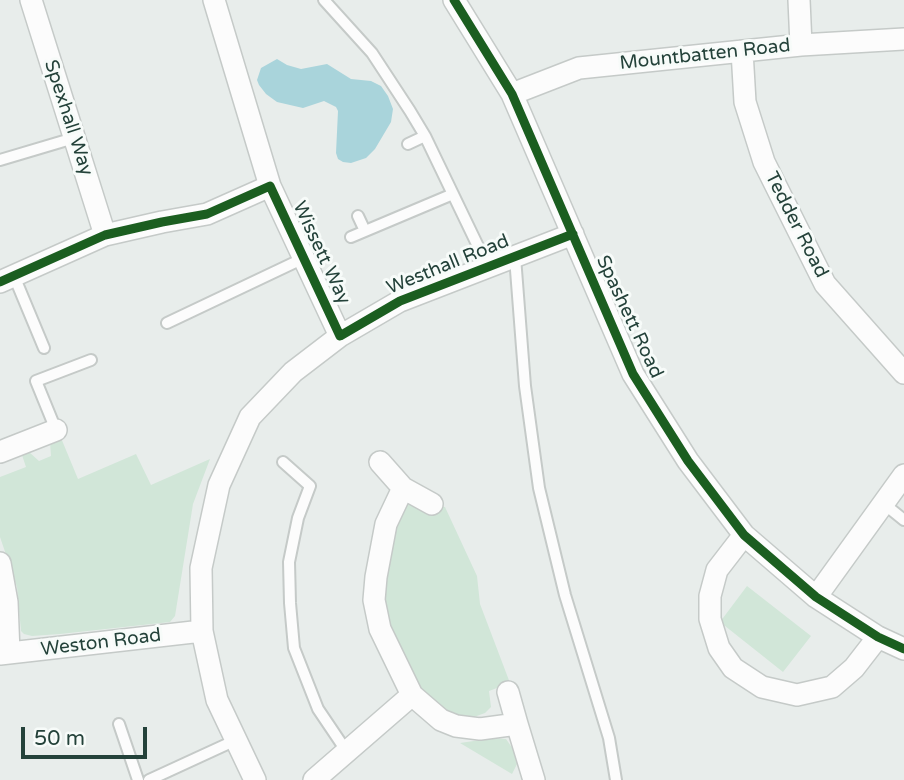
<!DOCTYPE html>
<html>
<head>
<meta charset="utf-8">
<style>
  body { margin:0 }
  #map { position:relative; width:904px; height:780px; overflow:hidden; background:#e8edeb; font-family:"Varela Round",sans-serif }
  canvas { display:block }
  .scale { position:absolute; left:21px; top:727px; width:126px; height:32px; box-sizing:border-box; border:4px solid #24423a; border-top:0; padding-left:9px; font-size:21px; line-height:24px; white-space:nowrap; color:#24423a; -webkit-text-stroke:5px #f7fbf9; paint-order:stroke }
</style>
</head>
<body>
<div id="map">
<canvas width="904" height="780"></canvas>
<div class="scale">50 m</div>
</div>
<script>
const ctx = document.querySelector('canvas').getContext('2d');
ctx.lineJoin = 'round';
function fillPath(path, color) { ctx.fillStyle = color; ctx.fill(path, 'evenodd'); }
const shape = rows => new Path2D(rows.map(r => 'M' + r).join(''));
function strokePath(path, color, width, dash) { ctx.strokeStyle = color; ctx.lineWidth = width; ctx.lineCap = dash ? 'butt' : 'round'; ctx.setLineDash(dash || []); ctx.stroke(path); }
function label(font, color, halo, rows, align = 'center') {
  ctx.font = font + ' "Varela Round",sans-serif'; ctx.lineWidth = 6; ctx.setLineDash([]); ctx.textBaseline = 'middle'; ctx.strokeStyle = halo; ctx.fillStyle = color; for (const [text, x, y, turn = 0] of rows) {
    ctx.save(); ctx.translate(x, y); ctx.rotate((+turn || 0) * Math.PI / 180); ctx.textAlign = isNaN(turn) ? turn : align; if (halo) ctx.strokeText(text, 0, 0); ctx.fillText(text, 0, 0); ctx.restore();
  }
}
fillPath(shape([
  [61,438,78,479,136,454,151,485,210,459,193,504,175,616,170,622,60,634,32,636,24,634,21,631,17,587,0,537,0,477,26,467,21,452,29,452,39,461,51,456,50,442],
  [414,503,445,507,477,576,480,604,510,683,489,691,491,707,485,713,474,717,457,718,445,711,416,687,387,637,380,576,401,507],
  [747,586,811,636,783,672,720,622],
  [494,738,506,739,513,749,517,764,512,774,460,743]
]), '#d1e6d8');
fillPath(shape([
  [277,59,287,65,301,69,327,64,351,79,371,81,381,86,388,96,393,109,391,122,375,149,366,158,351,163,343,162,338,159,336,153,338,111,336,107,324,101,303,108,277,102,266,94,259,85,257,80,261,68]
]), '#a9d4db');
const service = shape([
  [324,0,372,53,410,111,425,136,488,267],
  [408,144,425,136],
  [0,160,74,138],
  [358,216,365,231],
  [351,237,453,194],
  [515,257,525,386,539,488,565,595,609,738,616,780],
  [14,276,44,348],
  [167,323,304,258],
  [56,430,36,381,91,360],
  [283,462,310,486,298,518,289,562,290,603,294,648,318,709,347,752],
  [883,503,904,520],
  [119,724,138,780],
  [149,780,236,740]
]);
const minor = shape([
  [31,0,105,235],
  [214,0,270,186,340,336],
  [454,0,512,94,633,374,688,461,744,535,816,597,878,637,904,649],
  [799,0,801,45],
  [742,51,745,102,764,162,825,284,904,373],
  [512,94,579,68,801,45,904,39],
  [0,282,105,235,162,222,207,214,270,186],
  [0,452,56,430],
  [380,462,403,488,386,524,376,577,374,600,380,629,412,695,441,720,456,726,480,729,517,724,534,780],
  [403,488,432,504],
  [744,535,717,570,710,596,710,619,719,648,733,668,762,687,797,695,832,687,854,668,878,637],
  [0,563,7,602,9,653],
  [816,597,904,475],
  [0,654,202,631],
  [508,692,517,724],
  [255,780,217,700,202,631,201,568,219,485,250,417,293,372,340,336,400,301,573,234],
  [314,780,412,695]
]);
strokePath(service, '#c5cac8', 14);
strokePath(minor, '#c5cac8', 24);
strokePath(service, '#fcfcfc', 10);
strokePath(minor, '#fcfcfc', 21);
strokePath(shape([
  [454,0,512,94,633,374,688,461,744,535,816,597,878,637,904,649],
  [0,282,105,235,162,222,207,214,270,186,340,336,400,301,573,234]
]), '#1b5e20', 9);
label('19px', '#24423a', '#f7fbf9', [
  ["Mountbatten Road",705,55,-6],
  ["Spexhall Way",68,118,72],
  ["Tedder Road",796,225,63],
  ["Wissett Way",321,253,65],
  ["Westhall Road",448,265,-22],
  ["Spashett Road",629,317,65],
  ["Weston Road",101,643,-7]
]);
</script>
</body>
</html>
